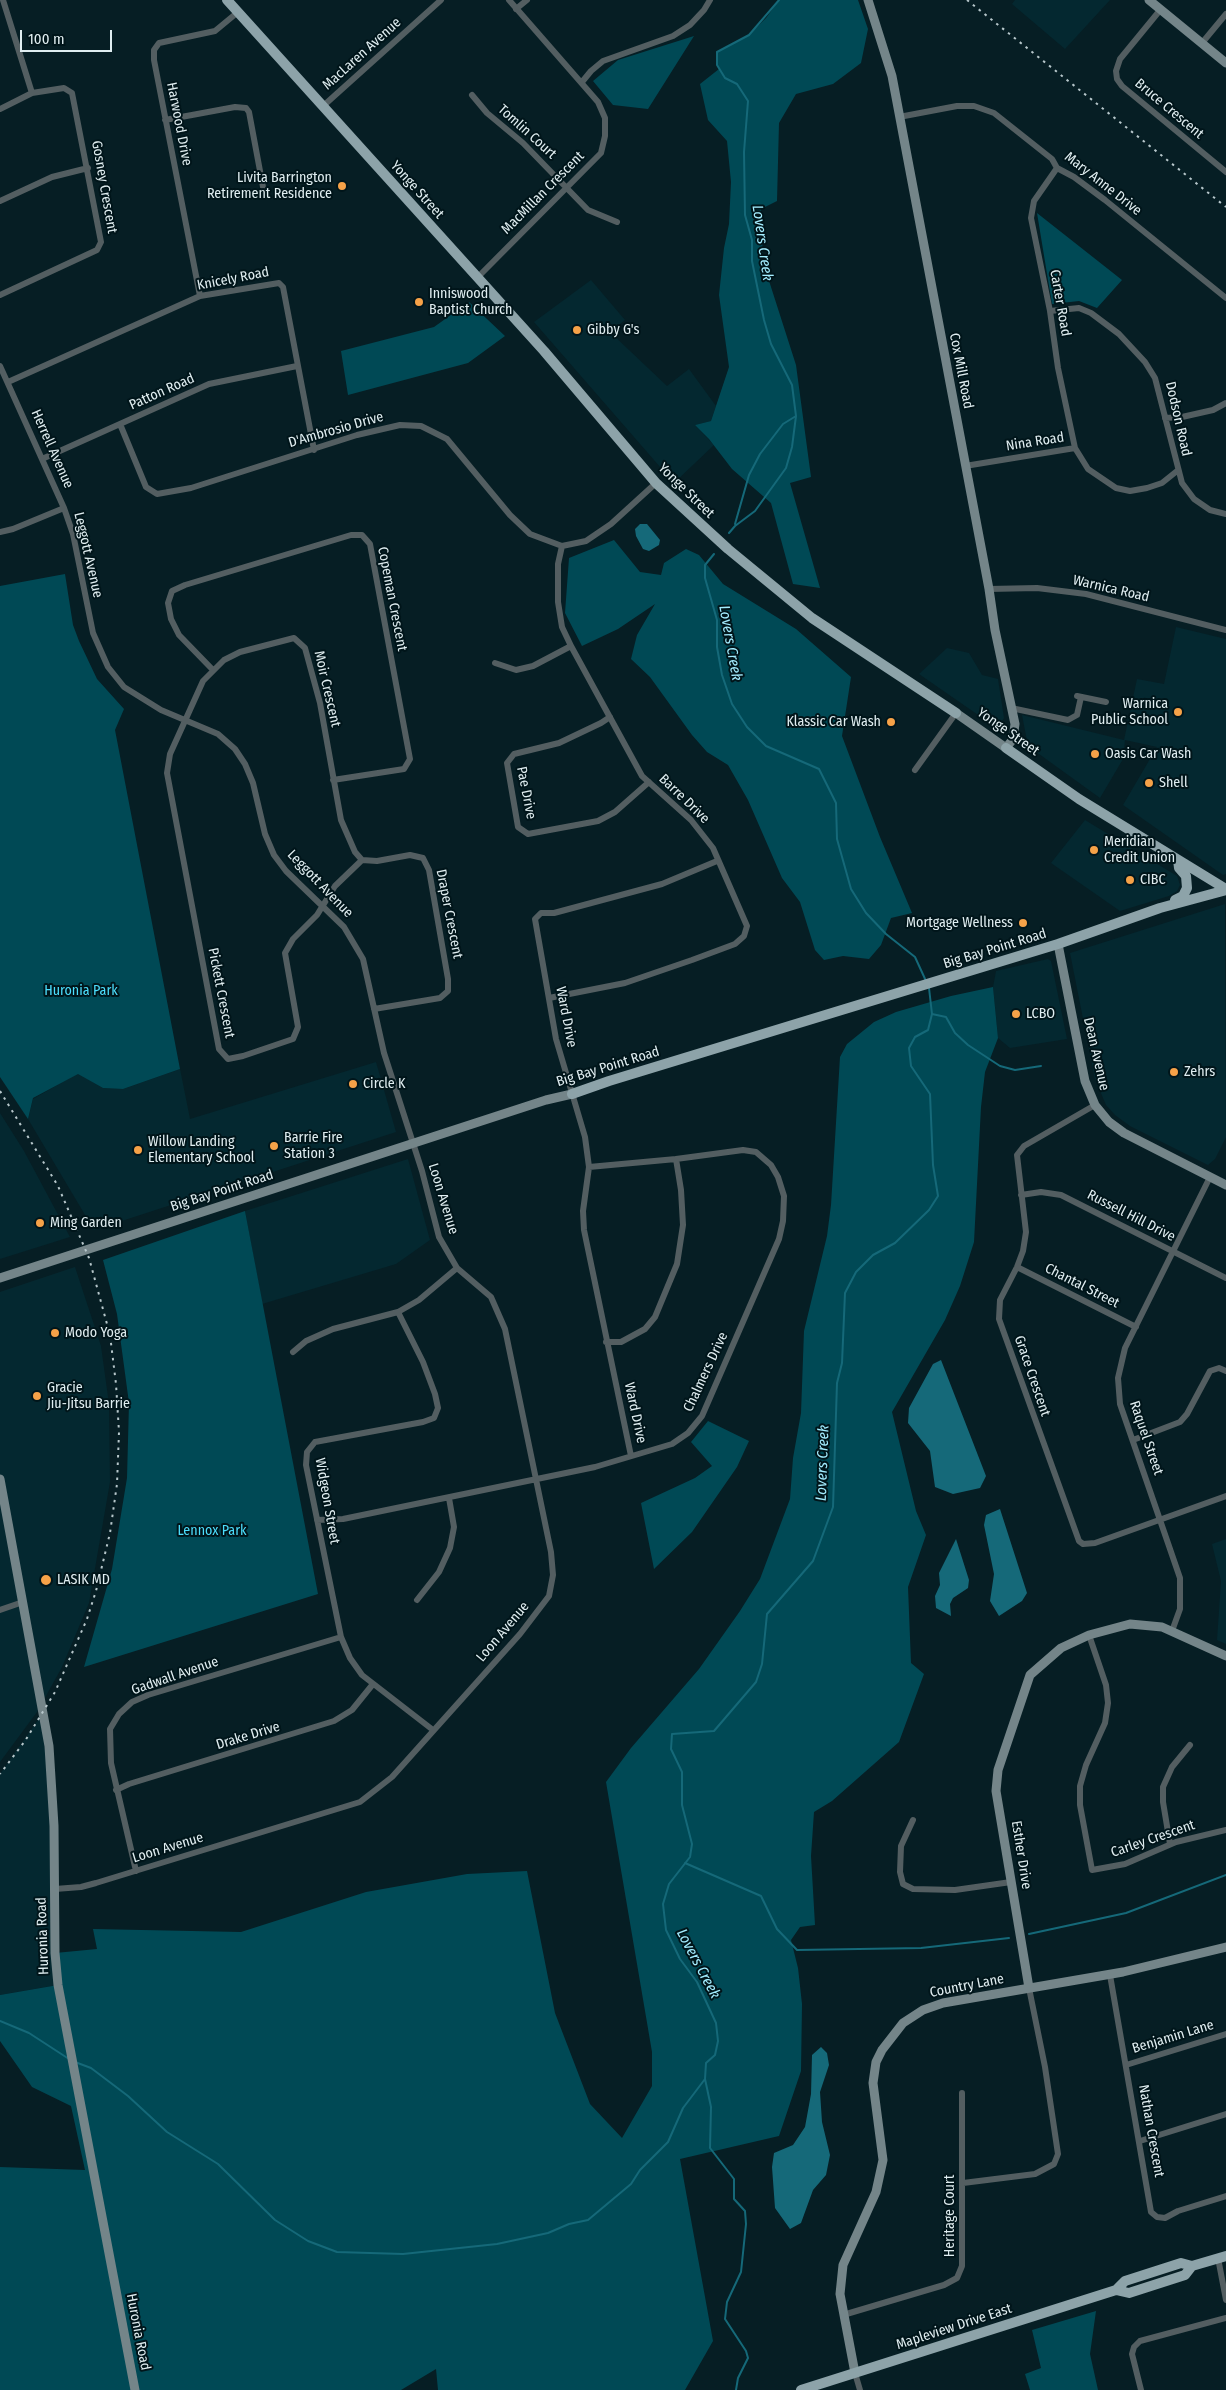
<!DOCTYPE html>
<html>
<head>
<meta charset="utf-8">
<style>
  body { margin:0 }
  #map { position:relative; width:1226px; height:2390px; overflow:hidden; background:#061e24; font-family:"Fira Sans Condensed",sans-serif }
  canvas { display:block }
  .scale { position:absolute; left:20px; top:30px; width:92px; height:22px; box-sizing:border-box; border:2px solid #e0eef1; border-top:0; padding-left:6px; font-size:15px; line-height:18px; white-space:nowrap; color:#e0eef1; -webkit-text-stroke:4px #00151a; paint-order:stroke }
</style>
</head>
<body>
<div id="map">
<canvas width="1226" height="2390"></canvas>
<div class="scale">100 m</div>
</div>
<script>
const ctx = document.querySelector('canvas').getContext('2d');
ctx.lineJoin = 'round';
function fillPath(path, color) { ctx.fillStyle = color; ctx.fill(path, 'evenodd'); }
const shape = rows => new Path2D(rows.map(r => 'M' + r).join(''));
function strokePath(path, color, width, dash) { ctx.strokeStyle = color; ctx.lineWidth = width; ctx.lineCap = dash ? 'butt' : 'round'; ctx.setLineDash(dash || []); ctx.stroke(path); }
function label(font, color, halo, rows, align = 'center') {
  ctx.font = font + ' "Fira Sans Condensed",sans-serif'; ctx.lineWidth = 4; ctx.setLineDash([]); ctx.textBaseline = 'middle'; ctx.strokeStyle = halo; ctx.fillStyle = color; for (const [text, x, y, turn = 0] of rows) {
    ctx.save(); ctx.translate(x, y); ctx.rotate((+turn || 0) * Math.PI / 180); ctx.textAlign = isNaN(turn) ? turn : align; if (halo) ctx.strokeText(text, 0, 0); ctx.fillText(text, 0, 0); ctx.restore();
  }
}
fillPath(shape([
  [1015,0,1110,0,1065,49,1012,4],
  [591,280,625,320,610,332,667,386,689,369,716,406,711,421,695,425,714,445,674,483,534,322],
  [1176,627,1226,639,1226,874,1223,875,1123,805,1157,747,1125,740,1123,759,1100,798,1028,746,1022,715,1124,740,1137,679,1164,684],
  [947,648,969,653,982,675,998,679,1004,718,997,728,919,674],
  [1085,820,1177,876,1180,885,1177,891,1169,896,1120,911,1051,863],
  [1225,904,1226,1137,1215,1159,1208,1165,1130,1126,1115,1115,1106,1105,1095,1079,1070,953],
  [1048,959,1051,961,1067,1039,1010,1048,998,1038,993,987,996,971],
  [376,1062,396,1132,94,1230,28,1119,33,1099,78,1073,103,1088,123,1089,180,1069,190,1119],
  [0,1113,24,1151,70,1237,0,1259],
  [408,1159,430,1240,396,1264,262,1304,245,1211],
  [75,1267,101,1346,109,1404,110,1482,89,1603,62,1667,37,1712,0,1762,0,1292],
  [1226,1539,1226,1644,1217,1640,1221,1581,1212,1544],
  [43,1713,49,1746,58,1985,0,1995,0,1774]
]), '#042830');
fillPath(shape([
  [779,0,858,0,868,29,861,63,833,84,796,94,779,123,777,201,761,209,763,262,796,365,811,477,790,483,820,588,793,584,771,503,732,469,709,439,695,425,711,421,729,367,719,295,724,248,729,224,731,182,727,141,708,120,700,84,719,69,717,65,717,52,749,35,766,18],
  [694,36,648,109,613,105,593,81,618,60],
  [1037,213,1122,280,1097,308,1079,301,1052,304],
  [469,302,505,336,468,363,348,395,341,351,434,327],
  [614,540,640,572,661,575,664,563,686,549,699,555,723,584,796,629,851,677,842,736,880,837,912,913,891,918,881,945,869,959,843,956,824,960,815,950,800,902,782,878,748,800,728,765,707,752,692,735,650,677,631,659,637,635,655,604,618,629,582,646,565,613,569,558],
  [65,574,73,625,79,641,97,679,124,709,115,730,180,1069,123,1089,103,1088,78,1074,33,1098,28,1119,0,1077,0,586],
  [993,987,998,1038,985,1072,981,1107,974,1242,960,1286,945,1320,892,1412,916,1511,926,1535,908,1587,911,1663,924,1674,899,1742,832,1801,814,1812,811,1856,815,1925,800,1927,791,1940,798,1968,802,2004,801,2071,779,2136,680,2159,713,2341,685,2390,438,2390,436,2369,401,2390,0,2390,0,2167,85,2170,71,2106,32,2087,0,2041,0,1995,58,1985,55,1953,97,1949,93,1929,241,1932,366,1892,467,1874,527,1871,555,2013,590,2104,622,2138,652,2086,652,2052,606,1782,631,1748,699,1669,740,1611,760,1579,790,1499,793,1458,801,1413,804,1331,827,1236,831,1205,840,1057,847,1044,874,1022,896,1012,951,996],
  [245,1211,318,1594,84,1667,112,1569,127,1478,129,1403,117,1314,103,1260],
  [708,1421,749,1441,737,1467,692,1532,654,1569,641,1503,695,1478,712,1466,691,1442],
  [1096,2311,1090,2354,1098,2390,1030,2390,1025,2374,1041,2368,1032,2330]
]), '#004955');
fillPath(shape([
  [640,524,647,524,660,540,659,545,649,551,643,549,636,536,635,529],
  [941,1360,986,1476,980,1488,953,1494,935,1487,930,1451,908,1423,909,1408,933,1364],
  [1000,1509,1027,1593,1022,1601,999,1616,990,1601,994,1574,984,1525,986,1515],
  [956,1539,969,1580,968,1588,953,1598,950,1604,951,1616,936,1608,935,1596,940,1585,939,1573],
  [821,2047,827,2053,829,2065,820,2092,822,2122,830,2155,826,2175,813,2190,801,2223,790,2229,775,2208,772,2167,774,2153,793,2145,805,2127,811,2094,812,2055]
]), '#156979');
strokePath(shape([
  [735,524,749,475,760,454,783,424,796,416],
  [729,533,735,526,755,511,786,468,792,447,796,416,792,385,771,344,764,320,752,261,752,240,745,215,744,152,748,101,737,84,725,78,717,65,717,52,749,35,779,0],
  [714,554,705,565,705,578,717,620,717,647,722,675,732,704,747,727,766,746,819,769,836,803,837,839,851,889,866,913,886,934,915,957,926,981],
  [932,1014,946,1017,955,1033,968,1045,1000,1066,1015,1070,1041,1066],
  [685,1863,761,1896,777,1929,797,1950,921,1948,1009,1938],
  [1029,1934,1126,1913,1226,1875],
  [0,2021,29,2033,69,2059],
  [75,2062,91,2068,128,2096,167,2132,218,2164,275,2220,308,2241,337,2252,403,2254,497,2244,548,2233,569,2224,588,2220,631,2184,640,2170,668,2142,683,2108,705,2079],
  [736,2390,738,2378,748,2358,746,2351,725,2319,727,2302,741,2272,746,2224,745,2211,734,2199,734,2179,710,2148,711,2107,705,2079,706,2063,715,2055,718,2041,716,2023,697,1982,680,1959,666,1930,663,1904,669,1884,690,1857,692,1844,682,1805,682,1772,671,1749,672,1734,714,1731,756,1682,762,1664,767,1614,813,1561,833,1507,837,1383,842,1363,845,1293,856,1272,873,1255,895,1243,929,1210,938,1196,933,1165,930,1094,911,1066,909,1048,915,1037,928,1030,932,1014,929,988]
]), '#156979', 2);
strokePath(shape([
  [3,0,32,93],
  [516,9,527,0],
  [1161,9,1120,59,1116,71,1117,79,1122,86,1226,172],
  [1202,43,1226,14],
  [582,82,591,71,603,61,673,36,690,25,704,10,710,0],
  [472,95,487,113,523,143,588,210,617,222],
  [322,107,441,0],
  [0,109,32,93,64,88,72,93,101,242,97,250,0,295],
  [899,117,957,106,974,106,994,113,1052,159,1057,168,1074,177,1105,200,1226,298],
  [165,120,235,107,246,108,249,112,263,187],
  [1057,168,1034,201,1031,218,1050,311,1058,368,1075,448,1088,469,1116,488,1130,491,1147,488,1162,483,1177,471],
  [0,201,52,177,88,168],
  [477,278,601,153,605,136,605,118,598,102,509,0],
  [200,296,154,60,154,50,159,43,215,31,238,12],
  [1050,311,1079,308,1091,313,1119,334,1145,362,1155,378,1182,483,1194,499,1210,510,1226,514],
  [0,366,64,508,73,534,93,633,108,667,124,687,161,710,218,734,235,749,245,764,253,783,265,834,274,855,286,871,344,927,363,959,384,1053,422,1171,439,1237,457,1268,491,1297,505,1329,551,1552,553,1575,549,1596,520,1634,392,1777,360,1802,96,1883,81,1887,55,1889],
  [8,382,200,296,279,283,283,287,314,450],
  [1165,418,1182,417,1213,410,1226,403],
  [120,424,146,487,157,494,191,488,357,435,400,425,421,426,447,439,510,515,530,534,562,546,586,541,611,524,656,483],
  [42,459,209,384,297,366],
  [965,466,1075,448],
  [0,532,13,529,64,508],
  [989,589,1037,588,1086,594,1226,630],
  [495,663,516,670,533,666,571,646],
  [212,669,179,635,171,619,168,603,172,591,185,585,351,535,362,535,370,544,410,759,404,769,333,780],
  [1077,696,1106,702],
  [1011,708,1068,720,1077,715,1081,697],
  [610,717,601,723,559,743,514,754,507,763,518,827,528,834,598,821,615,812,649,782],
  [915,770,956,713],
  [362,860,355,852,341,820,320,703,305,648,294,638,240,652,224,660,203,681,170,754,167,773,219,1049,228,1059,243,1056,293,1039,298,1027,285,953,293,939,317,915,335,886,362,860,377,861,410,855,423,858,429,870,448,979,448,991,440,998,374,1009],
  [549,998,625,983,692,960,735,944,744,936,747,926,713,848,691,820,642,776,571,646,562,627,558,602,558,564,562,546],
  [1095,1105,1024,1146,1017,1155,1026,1232,1023,1251,1017,1267,1000,1300,999,1319,1079,1541,1083,1544,1095,1543,1226,1496],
  [1021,1195,1041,1192,1061,1195,1226,1278],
  [1017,1267,1136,1327],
  [398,1312,423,1362,435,1394,438,1408,434,1418,423,1422,315,1442,307,1452,306,1465,341,1637,350,1658,362,1675,433,1730],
  [606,1342,621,1342,645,1329,655,1317,677,1264,683,1225,681,1190,676,1159],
  [293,1352,306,1341,333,1329,398,1312,419,1300,457,1268],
  [1133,1440,1180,1422,1187,1414,1210,1371,1219,1368,1226,1371],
  [631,1456,584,1230,583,1211,589,1167,585,1137,556,1039,535,919,541,913,554,913,662,884,717,861],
  [317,1520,343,1519,595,1467,672,1444,688,1433,702,1416,779,1239,783,1221,784,1196,778,1177,771,1165,756,1152,743,1150,676,1159,589,1167],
  [417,1600,439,1572,450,1548,454,1527,449,1498],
  [0,1610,23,1602],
  [1172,1631,1180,1609,1180,1578,1120,1404,1118,1378,1125,1348,1210,1177],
  [1089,1635,1106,1685,1108,1703,1105,1723,1086,1765,1080,1786,1080,1805,1092,1870,1125,1864,1176,1842,1226,1830],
  [116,1790,129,1784,334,1721,352,1710,373,1684],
  [913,1820,901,1846,900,1872,903,1884,913,1889,955,1890,1011,1882],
  [1170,1844,1163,1802,1163,1787,1172,1767,1190,1745],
  [136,1871,111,1763,110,1729,119,1714,132,1702,148,1695,341,1637],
  [1110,1975,1151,2212,1157,2217,1165,2218,1178,2211,1226,2196],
  [1126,2065,1226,2034],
  [1140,2141,1226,2114],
  [963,2183,1035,2174,1054,2164,1058,2154,1045,2067,1029,1988],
  [1218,2258,1226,2300],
  [843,2315,944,2285,957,2278,962,2266,962,2093],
  [855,2373,860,2390],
  [1141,2390,1132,2354,1134,2347,1140,2341,1226,2318]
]), '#535e61', 6);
strokePath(shape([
  [868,0,892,76,989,589,995,630,1015,724,1013,739,1006,748,956,713],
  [1149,0,1226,63],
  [1058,944,1085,1081,1095,1105,1109,1122,1124,1133,1226,1185],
  [0,1278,546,1100,572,1094],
  [0,1479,49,1746,54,1826,55,1953,58,1985,135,2390],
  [1029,1988,996,1791,998,1770,1030,1675,1061,1648,1089,1635,1130,1624,1162,1627,1226,1656],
  [855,2373,840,2294,843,2265,876,2192,883,2160,873,2083,876,2062,882,2050,903,2023,923,2010,943,2003,1123,1972,1226,1947]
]), '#748589', 9);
strokePath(shape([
  [227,0,544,351,656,483,728,549,812,618,956,713],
  [1006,748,1079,799,1226,889],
  [1175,900,1183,896,1187,888,1186,876,1179,868,1178,860],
  [572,1094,609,1081,1058,944,1160,908,1226,890],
  [1116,2290,1125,2281,1181,2263,1192,2266],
  [801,2390,1116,2290,1129,2293,1185,2275,1192,2266,1226,2256]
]), '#8da3a9', 10);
strokePath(shape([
  [967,0,1226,207],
  [0,1091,58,1186,89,1258,110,1335,116,1384,119,1432,117,1484,110,1533,96,1591,87,1619,55,1692,25,1741,0,1774]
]), '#b7c7cb', 2, [2.5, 5]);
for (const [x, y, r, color] of [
  [342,186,5,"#f6a248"],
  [419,302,5,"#f6a248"],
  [577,330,5,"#f6a248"],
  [1178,712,5,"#f6a248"],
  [891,722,5,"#f6a248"],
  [1095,754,5,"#f6a248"],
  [1149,783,5,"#f6a248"],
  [1094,850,5,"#f6a248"],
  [1130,880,5,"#f6a248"],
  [1023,923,5,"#f6a248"],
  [1016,1014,5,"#f6a248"],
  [1174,1072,5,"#f6a248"],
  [353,1084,5,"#f6a248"],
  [274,1146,5,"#f6a248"],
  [138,1150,5,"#f6a248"],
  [40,1223,5,"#f6a248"],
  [55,1333,5,"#f6a248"],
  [37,1396,5,"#f6a248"],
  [46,1580,6,"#f6a248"]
]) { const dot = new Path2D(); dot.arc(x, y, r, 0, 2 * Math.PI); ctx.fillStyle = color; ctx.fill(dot); strokePath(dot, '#00151a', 2); }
label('14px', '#e0eef1', '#00151a', [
  ["MacLaren Avenue",362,54,-42],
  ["Bruce Crescent",1169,109,40],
  ["Harwood Drive",179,124,79],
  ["Tomlin Court",527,132,42],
  ["Mary Anne Drive",1103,184,38],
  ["Gosney Crescent",104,187,80],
  ["Yonge Street",417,190,48],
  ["MacMillan Crescent",543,193,-45],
  ["Knicely Road",233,279,-11],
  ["Carter Road",1060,303,80],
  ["Cox Mill Road",961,371,79],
  ["Patton Road",162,392,-24],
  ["Dodson Road",1178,419,77],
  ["D'Ambrosio Drive",336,430,-16],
  ["Nina Road",1035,442,-9],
  ["Herrell Avenue",52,449,66],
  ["Yonge Street",686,491,44],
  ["Leggott Avenue",88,555,77],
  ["Warnica Road",1111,589,13],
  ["Copeman Crescent",392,599,79],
  ["Moir Crescent",327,689,77],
  ["Yonge Street",1008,732,35],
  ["Pae Drive",526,793,79],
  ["Barre Drive",684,799,44],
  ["Leggott Avenue",320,884,46],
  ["Draper Crescent",449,914,79],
  ["Big Bay Point Road",995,949,-17],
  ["Pickett Crescent",221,993,79],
  ["Ward Drive",566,1017,79],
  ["Dean Avenue",1096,1054,77],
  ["Big Bay Point Road",608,1067,-17],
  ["Big Bay Point Road",222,1191,-18],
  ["Loon Avenue",443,1199,73],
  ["Russell Hill Drive",1131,1216,27],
  ["Chantal Street",1082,1286,27],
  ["Chalmers Drive",706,1372,-65],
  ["Grace Crescent",1032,1376,71],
  ["Ward Drive",635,1413,78],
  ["Raquel Street",1146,1438,71],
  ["Widgeon Street",327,1501,80],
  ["Loon Avenue",503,1632,-50],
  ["Gadwall Avenue",175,1676,-19],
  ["Drake Drive",248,1736,-17],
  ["Carley Crescent",1153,1839,-19],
  ["Loon Avenue",168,1848,-17],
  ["Esther Drive",1021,1855,81],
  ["Huronia Road",43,1936,-92],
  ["Country Lane",967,1986,-11],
  ["Benjamin Lane",1173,2037,-17],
  ["Nathan Crescent",1151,2131,80],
  ["Heritage Court",950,2216,-90],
  ["Mapleview Drive East",954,2327,-18],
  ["Huronia Road",138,2332,79]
]);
label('14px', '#e0eef1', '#00151a', [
  ["Livita Barrington",332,178,"right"],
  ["Retirement Residence",332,194,"right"],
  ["Inniswood",429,294],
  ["Baptist Church",429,310],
  ["Gibby G's",587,330],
  ["Warnica",1168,704,"right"],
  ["Public School",1168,720,"right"],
  ["Klassic Car Wash",881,722,"right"],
  ["Oasis Car Wash",1105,754],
  ["Shell",1159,783],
  ["Meridian",1104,842],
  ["Credit Union",1104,858],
  ["CIBC",1140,880],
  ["Mortgage Wellness",1013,923,"right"],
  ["LCBO",1026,1014],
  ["Zehrs",1184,1072],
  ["Circle K",363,1084],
  ["Barrie Fire",284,1138],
  ["Station 3",284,1154],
  ["Willow Landing",148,1142],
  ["Elementary School",148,1158],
  ["Ming Garden",50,1223],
  ["Modo Yoga",65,1333],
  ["Gracie",47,1388],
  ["Jiu-Jitsu Barrie",47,1404],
  ["LASIK MD",57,1580]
], 'left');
label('14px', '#4cdffd', '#00151a', [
  ["Huronia Park",81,991],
  ["Lennox Park",212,1531]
]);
label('italic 15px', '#a3edff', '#00151a', [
  ["Lovers Creek",762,243,82],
  ["Lovers Creek",730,643,80],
  ["Lovers Creek",823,1463,-88],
  ["Lovers Creek",698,1964,62]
]);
</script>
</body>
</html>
